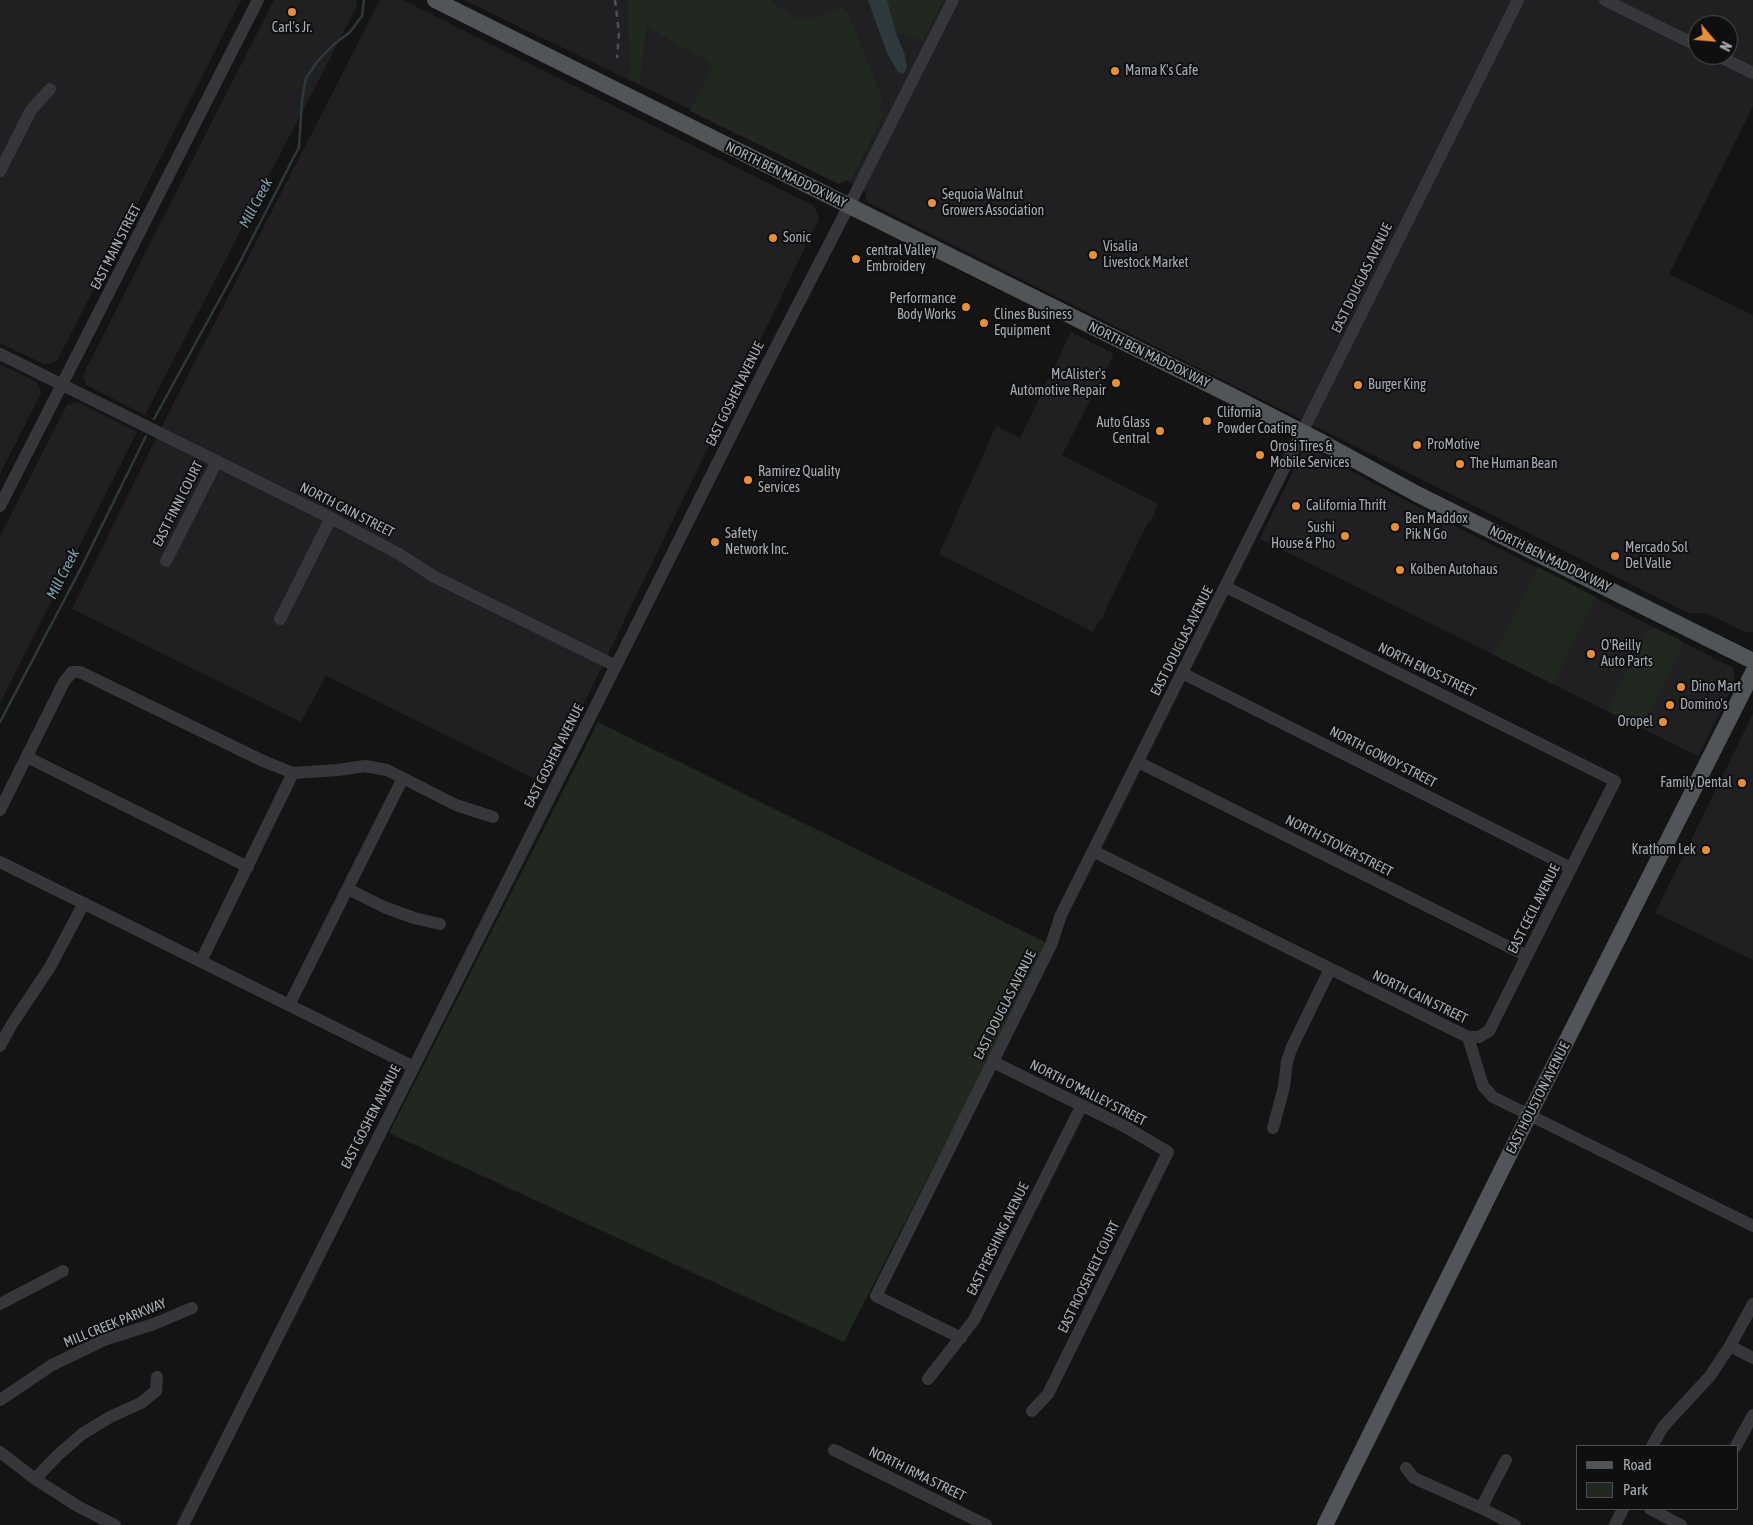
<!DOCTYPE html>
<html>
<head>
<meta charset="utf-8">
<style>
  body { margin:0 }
  #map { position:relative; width:1753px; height:1525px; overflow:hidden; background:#141415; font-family:"Asap Condensed",sans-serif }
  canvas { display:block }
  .legend { position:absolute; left:1576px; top:1445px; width:162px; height:65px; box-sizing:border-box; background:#0f0f10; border:1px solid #4b4e52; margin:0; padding:6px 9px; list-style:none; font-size:15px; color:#a6adb5 }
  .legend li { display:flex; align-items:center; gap:10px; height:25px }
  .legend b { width:25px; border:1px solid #4b4e52 }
  .north { position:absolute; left:1688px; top:15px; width:50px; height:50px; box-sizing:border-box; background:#0f0f10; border:1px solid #4b4e52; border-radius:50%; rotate:117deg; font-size:14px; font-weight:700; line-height:20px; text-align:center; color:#a6adb5 }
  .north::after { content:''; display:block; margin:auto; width:18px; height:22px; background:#e78f3a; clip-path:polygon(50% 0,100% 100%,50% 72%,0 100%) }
</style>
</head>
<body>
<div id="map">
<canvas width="1753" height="1525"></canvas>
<ul class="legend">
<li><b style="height:6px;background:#515459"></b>Road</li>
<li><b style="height:14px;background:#202820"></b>Park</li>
</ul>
<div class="north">N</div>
</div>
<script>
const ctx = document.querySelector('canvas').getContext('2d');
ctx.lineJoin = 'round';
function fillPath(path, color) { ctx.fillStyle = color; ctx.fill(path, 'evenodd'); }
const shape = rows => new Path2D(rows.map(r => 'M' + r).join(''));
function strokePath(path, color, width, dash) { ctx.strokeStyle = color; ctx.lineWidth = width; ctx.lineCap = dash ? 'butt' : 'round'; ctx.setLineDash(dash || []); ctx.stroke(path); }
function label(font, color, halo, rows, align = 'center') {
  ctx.font = font + ' "Asap Condensed",sans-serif'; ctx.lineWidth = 4; ctx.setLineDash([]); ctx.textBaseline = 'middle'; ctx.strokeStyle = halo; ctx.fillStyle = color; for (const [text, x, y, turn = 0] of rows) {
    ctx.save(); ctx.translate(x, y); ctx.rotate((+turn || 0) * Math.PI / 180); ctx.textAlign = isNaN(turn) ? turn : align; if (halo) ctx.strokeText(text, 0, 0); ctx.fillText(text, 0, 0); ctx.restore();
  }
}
fillPath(shape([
  [0,0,241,0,57,361,46,365,0,343],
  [274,0,357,0,356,8,145,415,86,385,83,375],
  [380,0,403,0,814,206,819,219,545,784,326,676,301,722,72,609,164,422],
  [464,0,1753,0,1753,106,1669,274,1753,315,1753,632,1745,632,1706,613,1688,613,867,202,865,192,845,180,836,180],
  [1698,25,1728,25,1728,55,1698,55],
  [1071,332,1114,354,1062,455,1158,504,1152,519,1150,522,1148,522,1104,613,1104,617,1099,621,1093,632,939,554,996,426,1020,438],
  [0,364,37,382,41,393,0,474],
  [78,402,137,432,0,703,0,536,67,405],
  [1310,448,1397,496,1733,668,1735,682,1698,756,1260,539,1303,451],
  [1753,714,1753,960,1655,913]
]), '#202022');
fillPath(shape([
  [627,0,769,0,792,16,810,20,840,7,847,11,882,97,879,108,883,116,852,177,839,184,690,111,713,64,646,26,640,84,631,79],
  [887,0,943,0,922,41,896,33],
  [1538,567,1596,597,1553,684,1494,655],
  [1655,628,1679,639,1682,642,1683,645,1642,728,1607,711,1646,632],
  [598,722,1047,943,844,1342,389,1133]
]), '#202820');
fillPath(shape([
  [868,0,887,0,896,33,905,55,907,68,903,74,898,72,887,53]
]), '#2e393d');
strokePath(shape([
  [154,419,240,262,299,147,302,100,306,78,317,62,333,45,350,32,362,16,364,0],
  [0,722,81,568,146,436]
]), '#2e393d', 2.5);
strokePath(shape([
  [1605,0,1698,46],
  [1716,55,1753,73],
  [0,171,31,110,50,89],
  [0,354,331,518,399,554,433,576,616,666],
  [0,506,258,0],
  [166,561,217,461],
  [1226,587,1615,781,1489,1031,1479,1037,1468,1037],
  [280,619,331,518],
  [1182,673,1571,868],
  [27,757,248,867],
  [1138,762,1527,956],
  [0,810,64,682,72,672,80,672,263,761,293,773],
  [1093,851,1468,1037,1483,1086,1493,1097,1753,1226],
  [0,862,414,1067],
  [348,889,384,907,414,918,440,924],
  [201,961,293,773,338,770,365,766,387,770,456,805,493,817],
  [289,1005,403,778],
  [0,1046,12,1024,50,967,84,903],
  [993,1062,1124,1126,1168,1152,1048,1394,1032,1411],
  [1273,1128,1284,1087,1287,1061,1292,1047,1330,969],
  [0,1304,63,1271],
  [961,1338,876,1296,1051,945,1061,915,1518,0],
  [1730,1346,1753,1358],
  [928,1379,974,1320,1082,1105],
  [0,1400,52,1365,104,1340,154,1324,192,1308],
  [1652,1446,1663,1427,1710,1376,1730,1346,1753,1304],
  [1736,1446,1753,1415],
  [834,1450,986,1525],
  [0,1452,35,1479,79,1507,115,1525],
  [1406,1468,1414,1478,1481,1508,1515,1525],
  [35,1479,57,1456,82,1434,110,1417,141,1403,156,1391,157,1377],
  [1481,1508,1506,1460],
  [1650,1509,1681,1525],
  [183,1525,636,626,760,378,856,192,953,0],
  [1615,1525,1623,1509]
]), '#35373a', 12);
strokePath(shape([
  [435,0,1228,394,1318,440,1417,494,1753,661],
  [1325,1525,1529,1115,1753,672]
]), '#515459', 16);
strokePath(shape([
  [615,0,619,33,617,58]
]), '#4c4f53', 2.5, [6, 5]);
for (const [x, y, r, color] of [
  [292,12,5,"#e78f3a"],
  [1115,71,5,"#e78f3a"],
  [932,203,5,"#e78f3a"],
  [773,238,5,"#e78f3a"],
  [1093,255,5,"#e78f3a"],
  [856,259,5,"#e78f3a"],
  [966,307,5,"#e78f3a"],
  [984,323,5,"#e78f3a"],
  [1116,383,5,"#e78f3a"],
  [1358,385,5,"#e78f3a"],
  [1207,421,5,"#e78f3a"],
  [1160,431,5,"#e78f3a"],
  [1417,445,5,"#e78f3a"],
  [1260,455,5,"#e78f3a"],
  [1460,464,5,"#e78f3a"],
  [748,480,5,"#e78f3a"],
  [1296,506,5,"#e78f3a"],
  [1395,527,5,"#e78f3a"],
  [1345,536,5,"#e78f3a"],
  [715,542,5,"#e78f3a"],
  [1615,556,5,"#e78f3a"],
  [1400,570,5,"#e78f3a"],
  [1591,654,5,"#e78f3a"],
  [1681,687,5,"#e78f3a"],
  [1670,705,5,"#e78f3a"],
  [1663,722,5,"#e78f3a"],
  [1742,783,5,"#e78f3a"],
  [1706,850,5,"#e78f3a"]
]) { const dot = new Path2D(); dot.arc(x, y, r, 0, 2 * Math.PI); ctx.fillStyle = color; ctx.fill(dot); strokePath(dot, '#0f0f10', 2); }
label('14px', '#a6adb5', '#0f0f10', [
  ["Carl's Jr.",292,28,"center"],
  ["Mama K's Cafe",1125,71],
  ["Sequoia Walnut",942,195],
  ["Growers Association",942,211],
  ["Sonic",783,238],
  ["Visalia",1103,247],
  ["Livestock Market",1103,263],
  ["central Valley",866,251],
  ["Embroidery",866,267],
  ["Performance",956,299,"right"],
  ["Body Works",956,315,"right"],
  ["Clines Business",994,315],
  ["Equipment",994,331],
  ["McAlister's",1106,375,"right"],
  ["Automotive Repair",1106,391,"right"],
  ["Burger King",1368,385],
  ["Clifornia",1217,413],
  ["Powder Coating",1217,429],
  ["Auto Glass",1150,423,"right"],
  ["Central",1150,439,"right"],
  ["ProMotive",1427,445],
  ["Orosi Tires &",1270,447],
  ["Mobile Services",1270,463],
  ["The Human Bean",1470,464],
  ["Ramirez Quality",758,472],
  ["Services",758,488],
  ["California Thrift",1306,506],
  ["Ben Maddox",1405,519],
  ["Pik N Go",1405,535],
  ["Sushi",1335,528,"right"],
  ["House & Pho",1335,544,"right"],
  ["Safety",725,534],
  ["Network Inc.",725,550],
  ["Mercado Sol",1625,548],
  ["Del Valle",1625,564],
  ["Kolben Autohaus",1410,570],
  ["O'Reilly",1601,646],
  ["Auto Parts",1601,662],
  ["Dino Mart",1691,687],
  ["Domino's",1680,705],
  ["Oropel",1653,722,"right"],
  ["Family Dental",1732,783,"right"],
  ["Krathom Lek",1696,850,"right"]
], 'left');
label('14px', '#a6adb5', '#0f0f10', [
  ["NORTH BEN MADDOX WAY",786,175,26],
  ["EAST MAIN STREET",116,247,-63],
  ["EAST DOUGLAS AVENUE",1362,278,-64],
  ["NORTH BEN MADDOX WAY",1149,355,26],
  ["EAST GOSHEN AVENUE",735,394,-64],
  ["EAST FINNI COURT",178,504,-63],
  ["NORTH CAIN STREET",347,510,27],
  ["NORTH BEN MADDOX WAY",1550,559,26],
  ["EAST DOUGLAS AVENUE",1182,641,-63],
  ["NORTH ENOS STREET",1427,670,26],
  ["EAST GOSHEN AVENUE",554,756,-63],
  ["NORTH GOWDY STREET",1383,757,27],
  ["NORTH STOVER STREET",1339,846,27],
  ["EAST CECIL AVENUE",1534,909,-63],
  ["NORTH CAIN STREET",1420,997,26],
  ["EAST DOUGLAS AVENUE",1005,1005,-63],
  ["NORTH O'MALLEY STREET",1088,1093,27],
  ["EAST HOUSTON AVENUE",1538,1098,-63],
  ["EAST GOSHEN AVENUE",371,1117,-63],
  ["EAST PERSHING AVENUE",998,1239,-64],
  ["EAST ROOSEVELT COURT",1089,1277,-64],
  ["MILL CREEK PARKWAY",115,1323,-22],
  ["NORTH IRMA STREET",917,1474,26]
]);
label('italic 15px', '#7fa0ae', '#0f0f10', [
  ["Mill Creek",256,203,-62],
  ["Mill Creek",63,574,-63]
]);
</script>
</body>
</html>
